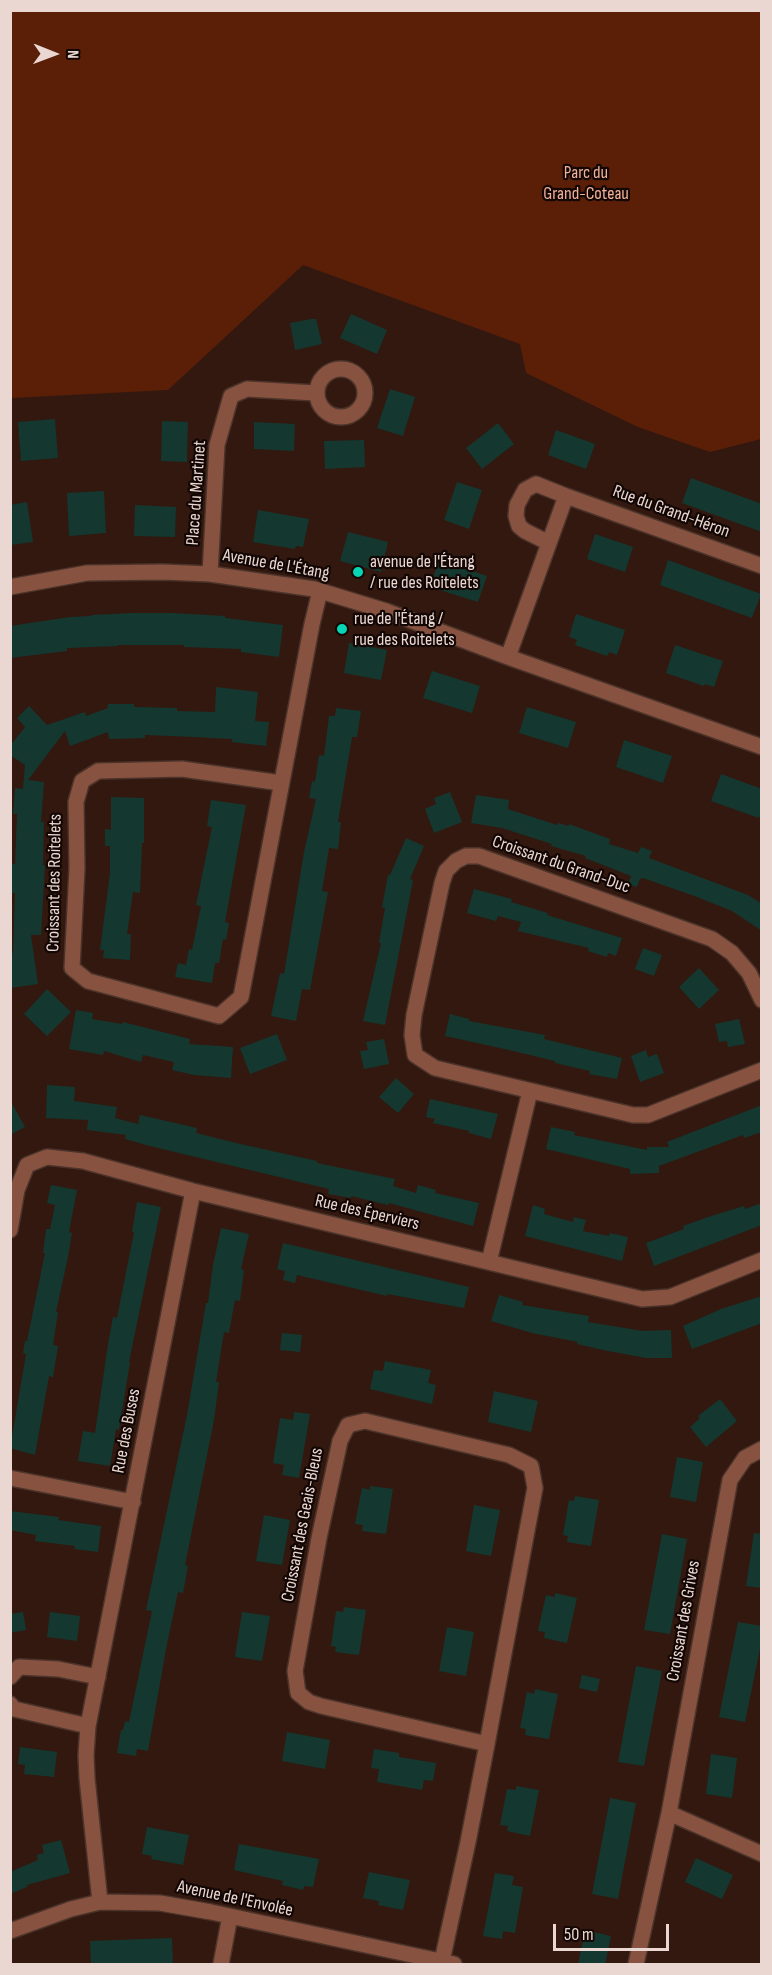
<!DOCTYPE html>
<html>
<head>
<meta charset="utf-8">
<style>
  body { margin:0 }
  #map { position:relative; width:772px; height:1975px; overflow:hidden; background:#32180f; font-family:"Sofia Sans Condensed",sans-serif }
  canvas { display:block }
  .frame { position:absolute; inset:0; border:12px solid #ead7d1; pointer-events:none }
  .north { position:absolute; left:24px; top:24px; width:60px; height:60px; -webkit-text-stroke:4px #120704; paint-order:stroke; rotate:91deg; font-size:16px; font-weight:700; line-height:24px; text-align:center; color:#ead7d1 }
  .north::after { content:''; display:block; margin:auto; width:21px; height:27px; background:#ead7d1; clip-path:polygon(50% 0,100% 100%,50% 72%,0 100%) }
  .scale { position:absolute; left:553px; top:1924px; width:116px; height:27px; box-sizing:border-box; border:3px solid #ead7d1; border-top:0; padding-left:8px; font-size:18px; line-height:21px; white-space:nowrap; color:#ead7d1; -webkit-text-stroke:4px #120704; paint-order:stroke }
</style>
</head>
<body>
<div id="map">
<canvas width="772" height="1975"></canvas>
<div class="frame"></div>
<div class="north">N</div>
<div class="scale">50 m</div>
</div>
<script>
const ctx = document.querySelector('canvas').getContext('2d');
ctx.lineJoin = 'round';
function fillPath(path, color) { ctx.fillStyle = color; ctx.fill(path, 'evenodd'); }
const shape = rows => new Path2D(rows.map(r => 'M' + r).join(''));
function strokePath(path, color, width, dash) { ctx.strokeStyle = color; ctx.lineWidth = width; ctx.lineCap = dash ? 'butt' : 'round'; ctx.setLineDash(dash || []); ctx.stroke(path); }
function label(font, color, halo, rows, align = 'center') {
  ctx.font = font + ' "Sofia Sans Condensed",sans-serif'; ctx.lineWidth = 4.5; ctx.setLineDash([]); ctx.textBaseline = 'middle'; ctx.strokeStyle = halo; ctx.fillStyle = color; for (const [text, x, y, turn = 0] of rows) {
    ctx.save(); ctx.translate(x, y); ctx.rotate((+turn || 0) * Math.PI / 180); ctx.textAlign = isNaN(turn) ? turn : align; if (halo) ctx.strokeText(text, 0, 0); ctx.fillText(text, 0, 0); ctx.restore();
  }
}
fillPath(shape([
  [10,11,761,11,761,439,710,452,638,427,526,373,520,344,303,265,168,390,11,398]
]), '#5b1f08');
fillPath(shape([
  [351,314,387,330,377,354,340,338],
  [311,319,316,319,322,344,295,350,290,323],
  [390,389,415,397,403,436,377,428],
  [55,419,58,458,21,461,18,422],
  [162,421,188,422,187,462,161,461],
  [254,422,295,424,294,451,254,449],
  [498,423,514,444,482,469,466,448],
  [556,430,595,444,586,469,548,455],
  [364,440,365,467,325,469,324,441],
  [691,478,762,504,762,532,682,503],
  [457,482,482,490,469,529,444,520],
  [104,491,106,533,69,536,67,493],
  [27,502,33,542,10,545,10,505],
  [135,505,176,507,175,537,134,536],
  [258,510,309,519,303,547,296,546,295,549,253,542],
  [348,532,388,542,381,572,340,561],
  [595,534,633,547,625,572,587,559],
  [439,560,487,576,478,602,430,587],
  [668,560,761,594,752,618,660,585],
  [132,613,172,613,225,616,225,618,283,625,279,657,241,652,241,649,184,647,184,645,118,645,118,646,67,648,67,651,10,658,10,626,70,617,91,616,91,615],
  [576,614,625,630,617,655,609,652,607,656,575,645,577,640,569,637],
  [349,643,387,650,381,680,344,673],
  [675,645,723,661,714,687,705,684,704,686,666,673],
  [432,671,480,686,472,713,423,698],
  [216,687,258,692,255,721,269,722,266,746,232,742,232,739,194,737,145,735,145,738,109,739,108,732,70,746,65,731,28,780,44,782,41,822,44,822,43,865,45,865,41,935,31,935,38,984,10,988,10,953,13,953,15,893,11,893,12,864,15,864,17,814,13,814,15,788,23,789,25,765,10,755,10,746,25,727,17,718,29,706,47,725,85,712,86,716,108,708,108,704,134,704,134,707,177,708,177,711,215,712],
  [527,707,576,722,568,748,519,733],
  [336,708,361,711,357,737,352,737,338,822,341,822,338,849,329,848,322,891,328,892,310,990,302,989,296,1021,271,1016,280,973,284,974,304,852,316,799,309,798,312,781,315,782,319,755,324,756,329,716,335,716],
  [624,740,672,756,663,783,616,767],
  [721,774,762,789,762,811,759,818,711,801],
  [450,792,462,822,434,833,425,809,436,804,434,798],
  [476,795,509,800,508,809,557,825,558,823,569,826,569,824,610,839,609,844,638,853,641,847,652,851,649,858,748,895,762,904,762,931,732,911,697,897,643,878,640,879,637,887,628,884,631,876,585,858,586,856,551,846,552,844,502,828,471,823],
  [111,797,144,798,144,843,142,843,140,893,133,892,127,934,131,934,130,960,103,958,104,950,100,950,110,873,110,846,105,846,105,829,111,830],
  [211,800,246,805,225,922,229,923,226,940,223,939,219,963,215,963,212,983,175,977,178,963,186,965,189,949,192,950,201,906,196,905,212,827,207,826],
  [406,838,424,846,410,879,413,880,385,1025,363,1021,381,943,379,942,385,908,382,907,388,875,390,875],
  [474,889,512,899,511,902,548,913,547,915,622,938,616,956,608,953,607,957,588,951,589,948,518,931,521,922,498,916,496,921,467,913],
  [643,948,662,955,654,976,635,969],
  [699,968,719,990,699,1009,679,987],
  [47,989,71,1012,47,1036,24,1014],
  [76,1010,93,1013,92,1019,122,1024,123,1022,190,1039,189,1044,233,1047,231,1078,194,1075,172,1070,174,1062,143,1055,141,1062,104,1051,103,1055,69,1049],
  [450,1014,469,1019,469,1021,545,1035,544,1039,622,1058,617,1079,589,1074,590,1071,555,1063,555,1061,509,1050,445,1036],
  [739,1019,745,1044,728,1047,727,1041,719,1042,715,1024],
  [277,1034,287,1060,250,1074,240,1048],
  [384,1039,389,1064,364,1069,360,1051,368,1050,366,1042],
  [646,1050,648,1057,657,1054,664,1073,640,1082,631,1056],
  [396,1078,414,1094,398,1113,379,1097],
  [47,1085,75,1087,74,1101,117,1107,115,1118,138,1124,140,1115,197,1128,196,1133,236,1143,317,1161,317,1163,395,1179,393,1186,416,1193,418,1185,436,1190,435,1193,479,1203,473,1226,389,1203,388,1205,351,1196,351,1198,328,1194,329,1189,150,1146,125,1139,126,1135,87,1130,88,1120,46,1118],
  [430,1099,498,1114,491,1139,469,1133,469,1131,433,1123,435,1119,426,1117],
  [10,1100,25,1127,10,1135],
  [762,1105,762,1132,744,1138,743,1135,659,1166,659,1173,630,1174,630,1169,546,1149,551,1127,575,1132,574,1135,647,1150,647,1147,669,1147,667,1142],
  [51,1185,77,1190,69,1232,72,1233,68,1257,56,1312,58,1312,53,1345,58,1346,53,1377,49,1376,35,1455,10,1448,26,1354,23,1353,25,1341,27,1341,45,1253,43,1253,46,1229,50,1229,55,1205,47,1203],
  [137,1202,161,1207,129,1362,130,1362,119,1430,116,1429,110,1466,78,1461,83,1431,95,1433,108,1344,113,1317,117,1318,134,1232,132,1232],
  [762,1203,762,1225,654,1266,646,1243,684,1229,683,1226,708,1217,744,1206,745,1209],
  [533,1205,545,1209,544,1214,573,1222,574,1217,586,1220,583,1231,609,1236,610,1233,628,1237,622,1261,525,1236],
  [221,1228,249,1234,241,1269,244,1270,240,1301,235,1300,229,1333,224,1332,216,1382,219,1382,214,1420,185,1565,188,1566,183,1593,178,1592,167,1644,148,1751,137,1749,136,1756,117,1753,121,1730,123,1730,125,1721,129,1722,152,1611,146,1610,187,1415,206,1303,208,1303,213,1265],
  [283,1243,469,1287,464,1308,387,1294,387,1296,297,1275,295,1283,283,1280,285,1271,277,1269],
  [499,1295,523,1302,522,1305,589,1316,588,1322,643,1331,671,1330,672,1358,646,1358,603,1350,577,1344,578,1342,532,1333,491,1321],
  [762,1296,762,1323,692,1349,683,1326,721,1309],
  [282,1333,302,1335,300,1352,280,1350],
  [385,1361,431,1370,428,1383,436,1385,432,1404,370,1389,374,1370,383,1371],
  [494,1391,538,1401,531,1432,488,1422],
  [720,1399,737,1421,706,1447,690,1427,700,1418,698,1416],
  [294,1412,310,1414,299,1478,282,1475,284,1465,273,1463,280,1418,293,1420],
  [677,1457,703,1462,696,1502,670,1497],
  [370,1486,393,1489,386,1534,362,1531,363,1525,355,1524,362,1488,370,1490],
  [575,1496,599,1500,591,1546,567,1542,568,1536,563,1535,569,1500,574,1501],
  [474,1505,500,1510,491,1556,466,1551],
  [10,1511,59,1517,58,1520,101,1526,98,1552,74,1549,75,1546,35,1541,36,1535,10,1530],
  [264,1515,290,1520,282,1565,256,1561],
  [754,1533,762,1534,762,1588,746,1586],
  [662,1534,687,1539,670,1634,644,1630],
  [555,1593,577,1598,567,1643,544,1638,545,1632,538,1631,546,1595,555,1597],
  [344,1607,366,1610,359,1655,335,1652,336,1647,331,1646,336,1611,343,1612],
  [23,1612,26,1630,10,1633,10,1614],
  [50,1612,80,1616,77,1641,47,1637],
  [242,1612,270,1616,262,1661,235,1657],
  [738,1622,762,1626,762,1639,745,1722,719,1717],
  [447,1627,474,1632,466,1676,439,1671],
  [636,1666,662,1671,644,1766,618,1762],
  [582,1675,600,1679,597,1692,579,1688],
  [535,1689,558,1694,549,1739,525,1735,526,1729,520,1728,527,1692,534,1694],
  [287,1732,330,1740,325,1769,282,1761],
  [20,1747,57,1752,54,1777,24,1774,25,1765,18,1764],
  [374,1749,399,1753,399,1757,436,1763,433,1781,424,1780,422,1790,377,1782,379,1769,371,1768],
  [711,1754,737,1758,732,1798,706,1794],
  [516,1786,539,1790,530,1836,507,1831,508,1826,500,1825,507,1789,516,1790],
  [610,1798,636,1803,618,1899,592,1894],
  [147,1827,189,1835,183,1865,151,1859,152,1856,142,1854],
  [61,1840,70,1873,27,1885,27,1887,10,1894,10,1872,38,1860,37,1855,44,1853,42,1845],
  [239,1844,319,1859,313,1887,304,1886,303,1890,282,1885,283,1881,234,1870],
  [696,1858,733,1875,722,1899,685,1882],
  [369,1872,410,1880,403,1910,378,1905,379,1901,363,1898],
  [495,1873,514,1876,512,1885,523,1887,515,1933,503,1931,502,1939,483,1936],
  [585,1930,611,1936,605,1965,578,1965],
  [172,1938,173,1965,91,1965,90,1941]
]), '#143830');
const street = shape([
  '317 393a24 24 0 1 1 48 0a24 24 0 1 1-48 0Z',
  [549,543,525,531,519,526,516,516,517,505,525,490,536,484,566,496],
  [210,574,217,445,231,396,247,389,316,393],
  [10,587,87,573,163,572,210,574,314,589,386,611,508,657,762,747],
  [508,657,566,496,762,566],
  [281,783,182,769,98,771,82,781,76,802,77,868,72,968,88,981,219,1016,241,997,312,624,320,591],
  [762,1000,749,973,732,953,712,939,479,856,466,856,456,861,446,871,442,883,414,1015,412,1035,415,1055,435,1068,633,1115,648,1115,762,1070],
  [10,1230,17,1190,27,1165,47,1157,83,1161,193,1191,642,1299,670,1297,762,1260],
  [489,1262,530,1091],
  [10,1478,133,1502],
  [10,1677,19,1667,58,1669,98,1677],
  [10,1704,14,1709,88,1726],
  [669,1813,762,1854],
  [100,1902,87,1778,86,1755,88,1726,193,1191],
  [10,1931,71,1909,100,1902,160,1903,211,1912,454,1964],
  [442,1961,468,1842,487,1744,535,1488,531,1466,509,1455,365,1421,348,1425,340,1441,319,1538,295,1671,298,1693,309,1702,321,1706,487,1744],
  [221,1964,230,1916],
  [636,1964,669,1813,730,1480,745,1458,762,1449]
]);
strokePath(street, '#4c332a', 18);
strokePath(street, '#875340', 15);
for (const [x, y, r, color] of [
  [358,572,6,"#06d5b6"],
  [342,629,6,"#06d5b6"]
]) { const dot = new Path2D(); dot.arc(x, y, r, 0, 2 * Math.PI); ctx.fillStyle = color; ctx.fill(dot); strokePath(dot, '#120704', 2); }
label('18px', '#f3b19a', '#120704', [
  ["Parc du",586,173],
  ["Grand-Coteau",586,194]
]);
label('18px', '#ead7d1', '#120704', [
  ["Place du Martinet",197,493,-86],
  ["Rue du Grand-Héron",671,512,20],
  ["Avenue de L'Étang",276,565,10],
  ["Croissant du Grand-Duc",561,865,19],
  ["Croissant des Roitelets",55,883,-89],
  ["Rue des Éperviers",367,1213,13],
  ["Rue des Buses",127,1431,-79],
  ["Croissant des Geais-Bleus",303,1525,-79],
  ["Croissant des Grives",684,1621,-80],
  ["Avenue de l'Envolée",235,1899,12]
]);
label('18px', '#ead7d1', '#120704', [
  ["avenue de l'Étang",370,562],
  ["/ rue des Roitelets",370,583],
  ["rue de l'Étang /",354,619],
  ["rue des Roitelets",354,640]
], 'left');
</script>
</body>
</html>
